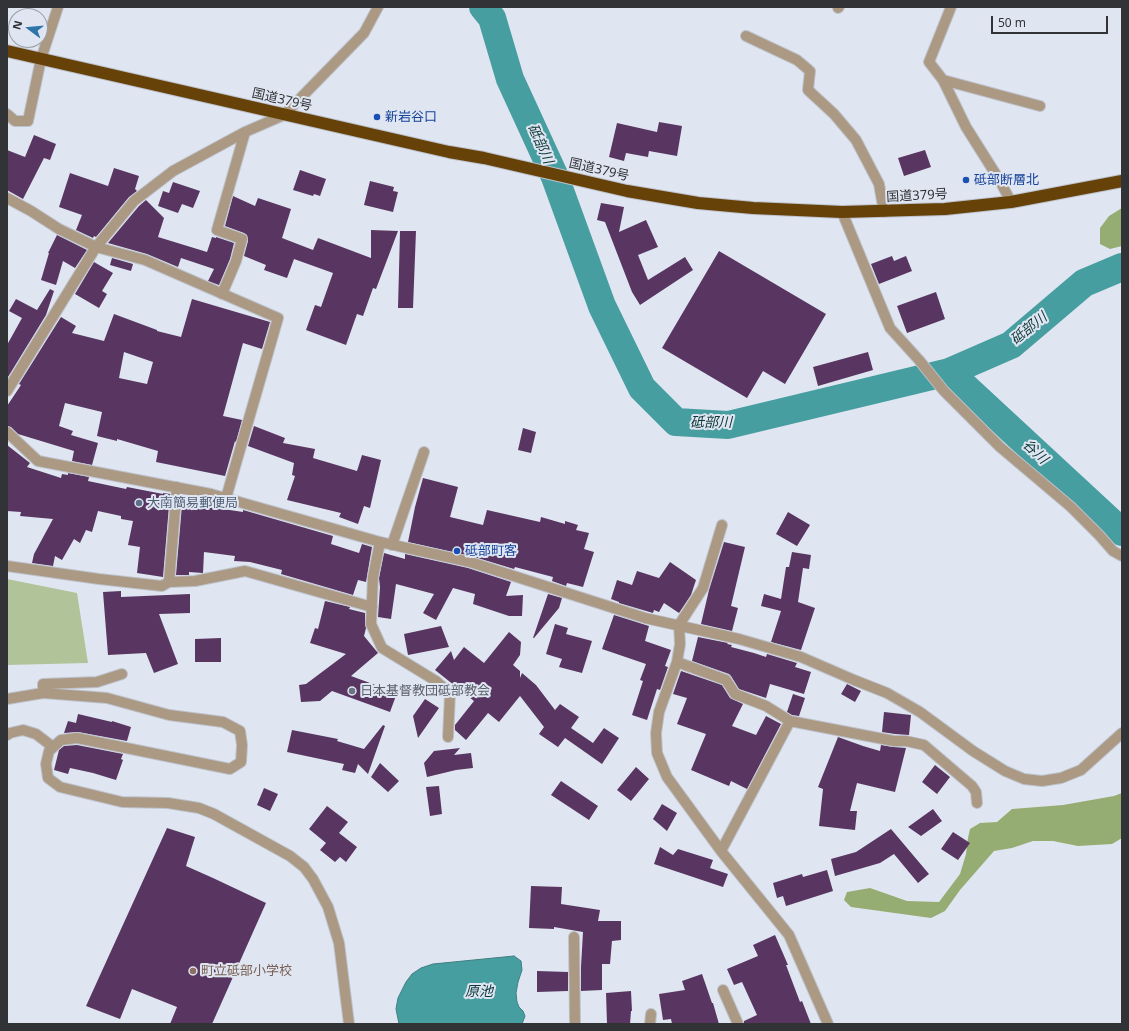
<!DOCTYPE html>
<html>
<head>
<meta charset="utf-8">
<style>
  body { margin:0 }
  #map { position:relative; width:1129px; height:1031px; overflow:hidden; background:#e0e6f1; font-family:"Noto Sans",sans-serif }
  canvas { display:block }
  .frame { position:absolute; inset:0; border:8px solid #313337; pointer-events:none }
  .north { position:absolute; left:8px; top:8px; width:40px; height:40px; box-sizing:border-box; background:#e0e6f1; border:1px solid #9a9ea7; border-radius:50%; rotate:286deg; font-size:11px; font-weight:700; line-height:16px; text-align:center; color:#313337 }
  .north::after { content:''; display:block; margin:auto; width:14px; height:18px; background:#2f75aa; clip-path:polygon(50% 0,100% 100%,50% 72%,0 100%) }
  .scale { position:absolute; left:991px; top:16px; width:117px; height:18px; box-sizing:border-box; border:2px solid #313337; border-top:0; padding-left:5px; font-size:12px; line-height:14px; white-space:nowrap; color:#313337; -webkit-text-stroke:3px #e0e6f1; paint-order:stroke }
</style>
</head>
<body>
<div id="map">
<canvas width="1129" height="1031"></canvas>
<div class="frame"></div>
<div class="north">N</div>
<div class="scale">50 m</div>
</div>
<script>
const ctx = document.querySelector('canvas').getContext('2d');
ctx.lineJoin = 'round';
function fillPath(path, color) { ctx.fillStyle = color; ctx.fill(path, 'evenodd'); }
const shape = rows => new Path2D(rows.map(r => 'M' + r).join(''));
function strokePath(path, color, width, dash) { ctx.strokeStyle = color; ctx.lineWidth = width; ctx.lineCap = dash ? 'butt' : 'round'; ctx.setLineDash(dash || []); ctx.stroke(path); }
function label(font, color, halo, rows, align = 'center') {
  ctx.font = font + ' "Noto Sans","Noto Sans JP",sans-serif'; ctx.lineWidth = 4; ctx.setLineDash([]); ctx.textBaseline = 'middle'; ctx.strokeStyle = halo; ctx.fillStyle = color; for (const [text, x, y, turn = 0] of rows) {
    ctx.save(); ctx.translate(x, y); ctx.rotate((+turn || 0) * Math.PI / 180); ctx.textAlign = isNaN(turn) ? turn : align; if (halo) ctx.strokeText(text, 0, 0); ctx.fillText(text, 0, 0); ctx.restore();
  }
}
fillPath(shape([
  [7,579,77,593,88,663,7,665]
]), '#b1c399');
fillPath(shape([
  [1122,208,1122,246,1110,249,1100,244,1100,228,1109,216],
  [1122,793,1122,838,1112,844,1078,846,1053,841,1033,841,1012,848,994,851,960,890,945,911,931,918,851,907,844,900,847,892,870,888,907,901,939,902,960,874,966,854,968,838,970,829,980,823,997,822,1012,809,1063,805,1114,796]
]), '#95ac73');
const water = shape([
  [514,956,521,961,522,970,518,982,516,993,517,1002,519,1007,523,1011,525,1016,522,1024,399,1024,396,1009,398,998,406,982,412,974,421,968,433,964,514,956]
]);
fillPath(water, '#479ea0');
strokePath(water, '#407e80', 1);
strokePath(shape([
  [483,7,492,18,510,79,555,177,602,306,642,388,676,422,728,425,949,372,1011,345,1084,283,1122,267],
  [949,372,1122,532]
]), '#479ea0', 28);
fillPath(shape([
  [659,122,682,126,677,156,649,151,648,157,626,153,624,161,609,157,617,123,657,132],
  [34,135,56,144,50,160,44,158,23,199,7,190,7,150,25,157],
  [925,150,931,167,904,176,898,158],
  [114,168,139,176,135,189,137,191,129,197,96,237,94,236,93,238,76,230,82,215,59,207,70,173,108,186],
  [300,170,326,179,320,196,314,194,313,196,293,190],
  [370,181,394,187,393,191,398,192,393,212,364,205],
  [173,182,200,191,193,208,182,204,178,213,158,206,163,191,169,193],
  [233,196,255,206,258,198,291,209,282,238,313,250,318,238,371,258,371,230,398,231,376,289,373,288,363,316,357,314,346,345,306,330,315,305,321,307,333,273,294,259,287,278,264,270,266,265,244,256,248,241,247,235,244,233,225,226],
  [146,200,164,218,158,237,207,252,212,237,216,238,216,237,234,243,230,259,219,285,208,281,214,269,181,258,178,267,147,254,108,243,139,206],
  [601,203,624,207,619,232,646,220,658,247,638,255,648,280,685,257,693,270,640,305,632,292,605,222,597,220],
  [400,231,416,231,413,308,398,308],
  [57,235,87,250,75,268,63,261,56,285,41,280,49,253,48,253],
  [719,251,826,314,785,384,763,371,747,398,662,348],
  [892,256,894,261,906,256,912,271,879,284,871,264],
  [112,258,133,264,131,271,110,265],
  [94,262,113,273,102,291,107,294,99,308,75,294],
  [50,289,54,291,46,315,8,377,7,376,7,345,22,318,9,311,16,299,37,310],
  [936,292,945,319,907,333,897,306],
  [192,299,270,322,262,349,243,343,223,416,242,420,236,442,235,441,225,476,156,462,158,451,117,439,117,441,97,436,102,412,65,403,59,426,73,431,71,435,98,443,92,465,72,461,74,451,18,434,11,427,7,426,7,406,21,385,19,384,61,317,76,326,72,333,104,341,114,314,157,330,157,331,181,337],
  [124,352,153,362,147,384,119,378],
  [868,352,873,370,818,386,813,367],
  [254,426,285,438,283,443,315,449,313,458,357,471,362,455,381,460,370,508,364,506,358,524,339,517,341,513,287,500,295,476,292,475,294,463,248,446],
  [523,428,536,432,531,453,518,450],
  [7,445,30,463,27,467,61,478,62,474,68,475,68,473,89,477,88,481,126,489,127,487,163,494,163,493,170,494,163,577,137,573,140,547,128,545,133,521,121,519,121,516,98,511,92,532,86,530,80,543,74,539,62,560,55,556,53,566,32,563,34,554,53,519,20,516,21,512,7,511],
  [423,478,458,487,450,517,483,525,487,510,540,522,541,517,565,524,565,521,578,525,576,530,589,533,584,549,594,552,583,587,567,583,566,586,552,581,553,577,515,567,514,569,471,556,408,542,415,507],
  [182,505,210,507,243,512,243,510,333,536,331,544,359,553,362,544,372,547,366,582,358,580,353,595,281,574,282,570,250,562,234,561,235,556,204,552,203,573,189,572,189,575,176,575],
  [788,512,810,525,797,546,776,534],
  [724,542,745,547,731,606,738,608,732,631,701,624,709,590],
  [792,552,811,555,809,569,803,568,798,602,815,608,801,650,771,642,781,611,761,606,764,594,781,599,786,567,789,567],
  [384,553,405,559,405,554,468,568,511,582,506,596,523,595,522,616,509,616,473,604,475,594,453,588,436,620,423,613,434,594,396,584,391,619,378,617,380,587,379,578],
  [670,562,696,580,691,595,679,613,664,603,659,612,654,610,653,613,619,603,619,602,611,599,617,580,632,585,637,571,659,578],
  [121,591,121,597,190,594,190,613,159,614,178,664,154,673,146,653,108,655,103,592],
  [548,594,562,598,559,608,534,638,533,638],
  [325,601,350,607,349,609,365,613,365,624,366,628,364,636,378,653,351,676,397,693,390,712,332,691,320,701,301,702,299,685,306,684,346,654,310,643,315,628,318,629],
  [614,615,649,626,645,641,671,650,665,666,668,667,660,690,657,689,647,720,632,715,643,681,640,680,646,664,602,649],
  [555,624,568,628,566,634,592,641,582,673,559,667,562,659,546,654],
  [441,626,449,647,408,655,404,634],
  [509,632,521,642,520,655,513,665,520,671,520,678,522,673,536,685,555,710,560,704,579,717,571,728,593,743,604,728,619,738,602,764,565,738,558,747,539,734,544,727,520,696,499,722,488,713,466,740,455,730,455,725,474,701,435,670,451,651,454,660,464,647,484,663],
  [698,637,728,643,727,644,732,645,731,647,754,653,766,657,767,654,797,663,795,667,811,672,804,694,770,684,766,698,739,689,731,676,729,674,692,661],
  [221,638,221,662,195,662,195,639],
  [681,671,722,685,730,698,743,704,732,726,756,735,766,716,781,724,747,789,731,781,729,786,691,770,706,734,677,724,687,698,673,694],
  [847,684,861,691,855,702,841,694],
  [793,694,805,698,799,716,792,715,787,712],
  [425,699,439,708,418,738,413,716],
  [884,712,911,715,909,735,895,734,882,732],
  [78,714,112,722,112,721,131,727,127,741,78,732,64,733,68,721,76,723],
  [383,725,385,726,368,774,358,764,355,773,342,770,344,764,287,752,292,730,338,739,337,741,364,749],
  [838,737,863,746,880,751,881,745,893,747,906,748,895,792,857,783,850,811,857,811,855,830,819,826,823,789,818,787],
  [77,745,123,754,121,759,123,760,116,780,93,773,70,768,68,774,54,770,59,750,64,746],
  [460,748,454,755,471,753,473,768,456,770,427,777,424,763,434,751],
  [380,763,399,781,388,792,371,777],
  [935,765,950,777,937,794,922,782],
  [636,767,649,779,631,801,617,790],
  [561,781,598,806,589,820,551,795],
  [439,786,442,814,430,816,426,787],
  [264,788,278,794,270,811,257,805],
  [662,804,677,813,667,831,653,819],
  [327,806,348,822,339,833,357,847,346,862,340,857,335,862,320,850,326,843,309,829],
  [933,809,942,821,921,836,908,827],
  [167,828,195,837,186,866,213,878,266,903,212,1024,170,1024,177,1007,132,989,120,1019,86,1006],
  [891,829,929,874,918,883,894,854,880,863,835,876,831,859,856,852],
  [953,832,970,843,958,860,941,849],
  [660,847,673,855,678,849,713,860,710,868,728,874,723,887,654,864],
  [827,870,833,891,786,906,783,896,777,898,773,883,802,874,803,877],
  [531,886,562,887,561,904,600,910,598,921,621,921,621,940,612,941,610,964,602,964,602,990,581,991,581,967,583,932,554,927,554,929,529,928],
  [775,935,788,965,786,965,800,1002,802,1001,811,1024,744,1024,744,1021,757,1015,742,982,734,985,727,969,758,956,753,945],
  [537,971,568,972,568,991,537,992],
  [702,974,712,1003,713,1003,719,1024,672,1024,671,1019,663,1020,659,994,685,990,682,981],
  [631,991,632,1011,631,1011,630,1024,607,1024,606,993]
]), '#583661');
const street = shape([
  [951,7,929,62,943,80,966,127,1000,181,1011,202],
  [838,8,839,7],
  [746,36,797,60,810,71,808,90,834,114,856,140,879,184,884,212],
  [943,80,1040,106],
  [7,114,15,121,28,121,41,59,58,7],
  [7,198,31,211,59,229,96,247,145,260,278,318,226,498],
  [842,212,890,328,919,360,944,391,1000,447,1071,507,1099,535,1113,551,1122,556],
  [222,294,236,261,242,239,217,230,245,132],
  [7,391,96,247,134,201,173,171,245,132,284,115,364,33,378,7],
  [7,432,38,461,211,494,380,542,470,562,645,618,739,639,801,657,854,680,887,693,920,712,973,751,1005,771,1024,779,1042,781,1061,778,1081,770,1122,733],
  [722,525,703,588,679,625,680,644,677,662,659,712,656,733,657,753,667,777,721,851,789,935,828,1024],
  [380,542,373,577,371,624,382,648,436,681,450,694,448,737],
  [392,545,424,452],
  [7,566,99,579,162,586,169,582,195,581,245,571,372,607],
  [169,582,177,487],
  [677,662,726,680,735,694,766,706,790,721,894,741,906,741,924,745,972,786,976,792,977,803],
  [43,693,43,684,97,682,122,674],
  [7,699,43,693,107,698,169,715,223,722,240,731,242,745,241,762,230,769,77,738,61,740,49,751,46,764,48,778,60,787,122,802,168,803,199,808,214,814,290,856,304,867,313,879,328,907,339,943,349,1024],
  [7,735,10,733,23,730,36,734,53,747],
  [721,851,790,721],
  [574,937,575,1024],
  [723,990,738,1024],
  [650,1024,651,1014]
]);
const highway = shape([
  [7,51,449,152,484,158,627,191,698,203,753,208,842,212,945,209,1011,202,1122,181]
]);
strokePath(street, '#bdc2cc', 12);
strokePath(highway, '#bdc2cc', 14);
strokePath(street, '#ab9983', 10);
strokePath(highway, '#664108', 12);
for (const [x, y, r, color] of [
  [377,117,4,"#1a4fb4"],
  [966,180,4,"#1a4fb4"],
  [139,503,4,"#5c6f8a"],
  [457,551,4,"#1a4fb4"],
  [352,691,4,"#6b7280"],
  [193,971,4,"#8d6e63"]
]) { const dot = new Path2D(); dot.arc(x, y, r, 0, 2 * Math.PI); ctx.fillStyle = color; ctx.fill(dot); strokePath(dot, '#e0e6f1', 1.5); }
label('13px', '#313337', '#e0e6f1', [
  ["国道379号",282,100,13],
  ["国道379号",599,170,13],
  ["国道379号",917,196,-3]
]);
label('13px', '#164399', '#e0e6f1', [
  ["新岩谷口",385,117],
  ["砥部断層北",974,180],
  ["砥部町客",465,551]
], 'left');
label('13px', '#4e5e75', '#e0e6f1', [
  ["大南簡易郵便局",147,503]
], 'left');
label('13px', '#5b616d', '#e0e6f1', [
  ["日本基督教団砥部教会",360,691]
], 'left');
label('13px', '#785e54', '#e0e6f1', [
  ["町立砥部小学校",201,971]
], 'left');
label('italic 14px', '#0d3839', '#e0e6f1', [
  ["砥部川",540,144,66],
  ["砥部川",1029,329,-39],
  ["砥部川",711,423],
  ["谷川",1035,452,43],
  ["原池",479,992]
]);
</script>
</body>
</html>
